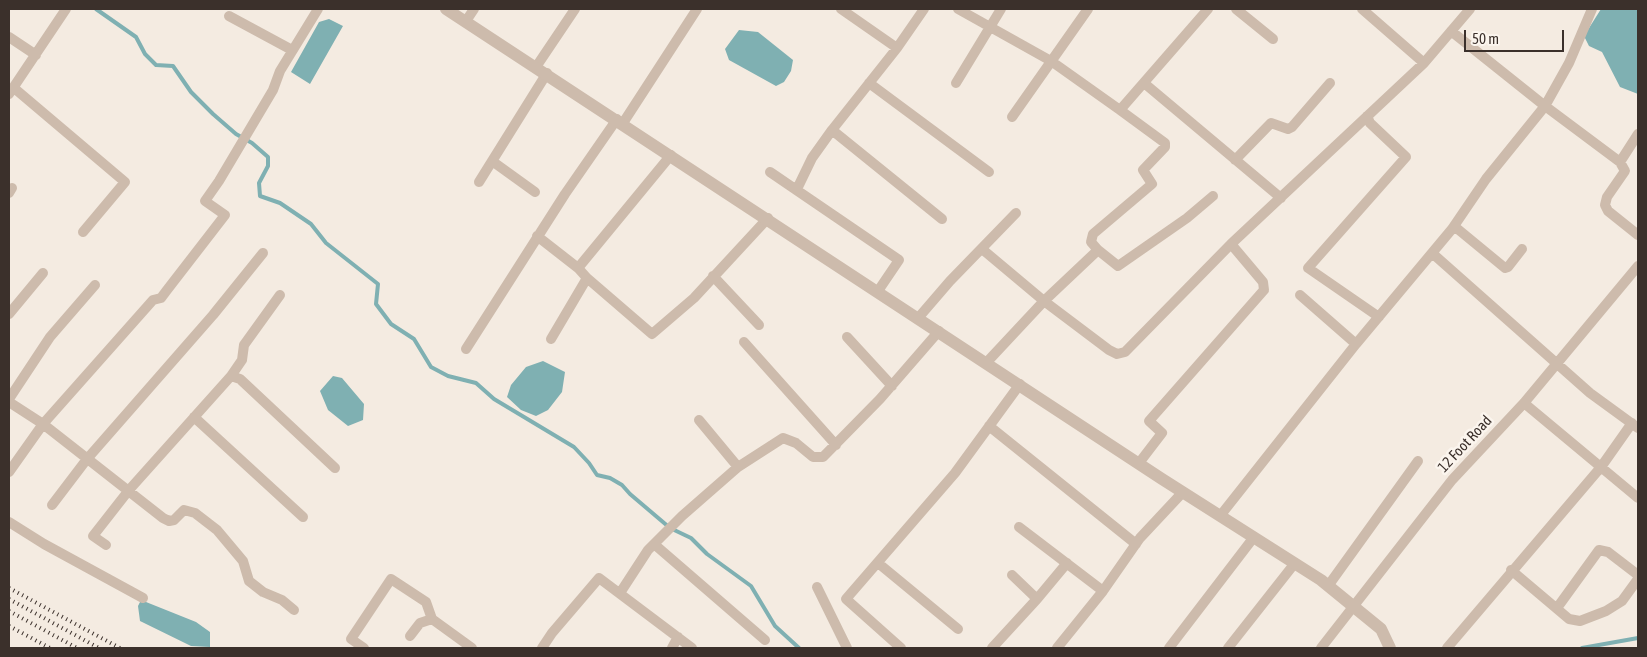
<!DOCTYPE html>
<html>
<head>
<meta charset="utf-8">
<style>
  body { margin:0 }
  #map { position:relative; width:1647px; height:657px; overflow:hidden; background:#f4ebe1; font-family:"Asap Condensed",sans-serif }
  canvas { display:block }
  .frame { position:absolute; inset:0; border:10px solid #3b302b; pointer-events:none }
  .scale { position:absolute; left:1464px; top:30px; width:100px; height:22px; box-sizing:border-box; border:2px solid #3b302b; border-top:0; padding-left:6px; font-size:15px; line-height:18px; white-space:nowrap; color:#3b302b; -webkit-text-stroke:4px #fbf5ee; paint-order:stroke }
</style>
</head>
<body>
<div id="map">
<canvas width="1647" height="657"></canvas>
<div class="frame"></div>
<div class="scale">50 m</div>
</div>
<script>
const ctx = document.querySelector('canvas').getContext('2d');
ctx.lineJoin = 'round';
function fillPath(path, color) { ctx.fillStyle = color; ctx.fill(path, 'evenodd'); }
const shape = rows => new Path2D(rows.map(r => 'M' + r).join(''));
function strokePath(path, color, width, dash) { ctx.strokeStyle = color; ctx.lineWidth = width; ctx.lineCap = dash ? 'butt' : 'round'; ctx.setLineDash(dash || []); ctx.stroke(path); }
function label(font, color, halo, rows, align = 'center') {
  ctx.font = font + ' "Asap Condensed",sans-serif'; ctx.lineWidth = 5; ctx.setLineDash([]); ctx.textBaseline = 'middle'; ctx.strokeStyle = halo; ctx.fillStyle = color; for (const [text, x, y, turn = 0] of rows) {
    ctx.save(); ctx.translate(x, y); ctx.rotate((+turn || 0) * Math.PI / 180); ctx.textAlign = isNaN(turn) ? turn : align; if (halo) ctx.strokeText(text, 0, 0); ctx.fillText(text, 0, 0); ctx.restore();
  }
}
fillPath(shape([
  [1601,9,1638,9,1638,94,1620,87,1602,52,1589,46,1584,36],
  [329,19,343,26,310,84,291,72,319,22],
  [739,30,758,32,793,60,791,71,784,82,776,86,729,60,725,49],
  [543,361,565,372,562,392,548,410,536,416,521,410,507,397,511,385,526,367],
  [333,376,342,378,364,404,363,420,348,426,328,410,320,391],
  [141,600,196,622,210,632,210,647,191,646,140,621,138,606]
]), '#7fb0b2');
strokePath(shape([
  [96,9,136,37,145,54,156,65,173,66,191,92,213,114,236,134,252,143,268,157,268,166,259,183,260,196,280,203,311,224,326,243,378,284,376,304,391,324,414,339,431,367,448,376,476,383,494,399,574,447,589,463,597,475,610,478,622,485,630,494,670,528,691,538,707,554,751,586,775,626,799,648],
  [1582,648,1638,638]
]), '#7fb0b2', 4);
strokePath(shape([
  [841,9,897,48],
  [958,9,1051,61,1120,110,1208,9],
  [1236,9,1273,39],
  [1362,9,1424,63],
  [229,16,292,50],
  [466,21,474,9],
  [1451,31,1545,106,1620,162,1625,171,1607,197,1605,205,1608,211,1638,235],
  [9,37,36,55],
  [536,67,575,9],
  [869,83,989,172],
  [956,83,1001,9],
  [1144,83,1281,198],
  [14,88,125,182,83,232],
  [9,94,66,9],
  [1367,116,1370,123,1406,157,1308,268,1379,317],
  [1012,117,1088,9],
  [623,123,697,9],
  [832,130,942,219],
  [1235,160,1271,123,1288,129,1292,127,1330,83],
  [492,161,535,192],
  [1620,162,1638,134],
  [770,172,899,260,878,291],
  [479,182,547,73],
  [797,189,812,158,832,130,897,48,924,9],
  [9,193,12,188],
  [1454,226,1505,268,1508,267,1522,249],
  [537,236,578,268],
  [982,249,1044,301,1109,350,1117,354,1125,352,1231,244,1424,63,1470,9],
  [1098,250,1118,266,1187,218,1213,196],
  [1432,253,1590,393,1638,428],
  [713,276,759,325],
  [587,278,652,334,694,298,768,218],
  [1300,295,1356,344],
  [9,314,43,273],
  [919,317,950,281,1016,213],
  [847,337,892,386],
  [551,339,587,278,578,268,671,155],
  [744,342,836,445],
  [466,349,565,194,617,119],
  [987,362,1044,301,1098,250,1091,242,1093,234,1152,184,1143,170,1165,147,1165,143,1120,110],
  [231,376,242,360,244,345,280,295],
  [9,399,50,337,95,285],
  [9,402,43,424,163,518,169,521,174,520,184,510,195,513,217,530,243,561,249,581,263,592,282,600,294,610],
  [1524,403,1638,498],
  [194,417,303,517],
  [699,420,738,467],
  [989,426,1136,544],
  [1139,463,1162,433,1149,421,1264,290,1263,282,1231,244],
  [9,472,43,424,153,300,161,298,167,290,225,215,205,201,219,181,273,90,280,71,318,9],
  [52,505,87,459,213,315,263,253],
  [1220,516,1356,344,1452,229,1486,179,1545,106,1569,63,1592,9],
  [9,522,44,544,143,598],
  [1019,527,1103,591],
  [654,544,765,640],
  [106,545,93,536,129,490,231,376,240,379,335,468],
  [878,563,958,629],
  [1511,570,1569,619,1580,621,1606,611,1622,601,1638,579],
  [1328,586,1418,461],
  [817,587,847,648],
  [620,593,648,550,682,516,738,467,783,438,796,443,813,457,823,457,880,399,939,331],
  [1037,599,1067,563],
  [1557,608,1599,550,1608,552,1638,575],
  [410,636,420,623,432,619],
  [364,648,351,639,391,579,426,602,432,619,472,648],
  [542,648,552,633,599,578,692,648],
  [672,648,678,637],
  [901,648,846,599,955,473,1020,384],
  [992,648,1037,599,1012,575],
  [1057,648,1103,591,1140,538,1183,492],
  [1169,648,1254,537],
  [1228,648,1295,563],
  [1321,648,1452,480,1524,403,1638,266],
  [1447,648,1601,467,1632,423]
]), '#cdbbac', 10);
strokePath(shape([
  [446,9,1162,479,1321,580,1381,629,1390,648]
]), '#cdbbac', 12);
strokePath(shape([
  [9,588,120,648],
  [9,599,99,648],
  [9,611,77,648],
  [9,626,50,648]
]), '#3b302b', 4, [1, 4]);
label('15px', '#3b302b', '#fbf5ee', [
  ["12 Foot Road",1465,444,-47]
]);
</script>
</body>
</html>
